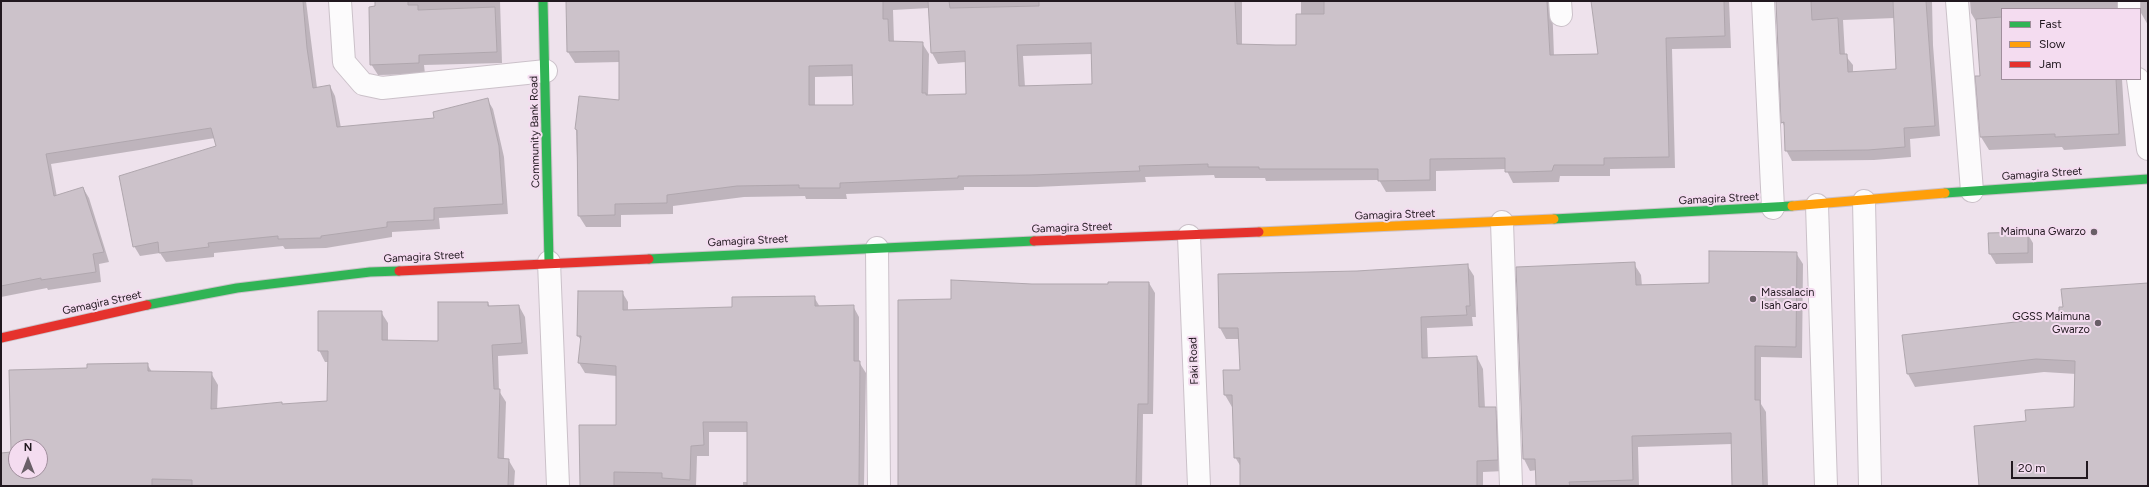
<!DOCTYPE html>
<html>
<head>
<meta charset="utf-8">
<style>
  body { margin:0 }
  #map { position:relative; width:2149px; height:487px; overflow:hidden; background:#eee2ec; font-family:Figtree,sans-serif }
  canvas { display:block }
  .frame { position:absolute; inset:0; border:2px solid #21181f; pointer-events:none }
  .legend { position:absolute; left:2001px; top:8px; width:140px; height:72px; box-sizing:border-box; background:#f4dcf0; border:1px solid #a08e9c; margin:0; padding:5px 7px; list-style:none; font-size:12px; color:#21181f }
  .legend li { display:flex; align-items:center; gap:8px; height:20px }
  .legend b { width:20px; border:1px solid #a08e9c }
  .north { position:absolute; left:8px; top:439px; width:40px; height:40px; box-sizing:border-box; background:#f4dcf0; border:1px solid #a08e9c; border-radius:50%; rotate:0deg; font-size:11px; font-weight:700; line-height:16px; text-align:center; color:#21181f }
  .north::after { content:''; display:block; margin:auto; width:14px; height:18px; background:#695f67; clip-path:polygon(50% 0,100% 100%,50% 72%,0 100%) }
  .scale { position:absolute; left:2011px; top:461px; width:77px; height:18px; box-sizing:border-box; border:2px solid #21181f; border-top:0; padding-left:5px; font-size:12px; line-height:14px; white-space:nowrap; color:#21181f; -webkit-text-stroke:3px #f4dcf0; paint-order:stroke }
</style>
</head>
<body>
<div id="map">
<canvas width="2149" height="487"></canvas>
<div class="frame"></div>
<ul class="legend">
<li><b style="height:5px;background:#30b455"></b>Fast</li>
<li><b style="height:5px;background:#ff9f0a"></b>Slow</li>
<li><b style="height:5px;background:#e5322d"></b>Jam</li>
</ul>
<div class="north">N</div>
<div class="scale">20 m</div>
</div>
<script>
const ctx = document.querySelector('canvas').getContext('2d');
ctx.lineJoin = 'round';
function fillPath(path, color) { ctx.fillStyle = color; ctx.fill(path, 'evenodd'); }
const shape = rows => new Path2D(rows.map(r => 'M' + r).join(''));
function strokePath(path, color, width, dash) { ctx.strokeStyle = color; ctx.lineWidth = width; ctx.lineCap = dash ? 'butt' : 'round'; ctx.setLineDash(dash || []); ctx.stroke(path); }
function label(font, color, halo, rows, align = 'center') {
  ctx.font = font + ' Figtree,sans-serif'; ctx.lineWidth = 4; ctx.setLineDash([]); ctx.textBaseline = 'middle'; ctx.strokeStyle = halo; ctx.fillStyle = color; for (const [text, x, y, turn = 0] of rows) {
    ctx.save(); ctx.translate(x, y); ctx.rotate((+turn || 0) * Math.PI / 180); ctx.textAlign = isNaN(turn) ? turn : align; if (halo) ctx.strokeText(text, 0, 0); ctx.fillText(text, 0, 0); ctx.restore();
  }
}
fillPath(shape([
  [1,1,306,1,317,88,330,86,335,96,341,128,435,119,487,99,493,109,504,157,508,214,439,218,440,229,392,232,392,237,326,248,285,249,283,246,214,253,214,257,166,262,160,253,140,256,134,246,217,146,215,138,51,164,57,197,83,188,89,198,109,262,99,264,101,282,48,290,47,288,1,297],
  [376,1,500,1,502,63,424,65,425,74,378,75,371,64],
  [567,1,1242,1,1242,45,1297,46,1301,15,1301,1,1552,1,1554,56,1599,55,1593,1,1729,1,1731,48,1672,49,1675,168,1610,169,1610,176,1560,176,1559,182,1513,183,1506,169,1436,171,1436,191,1386,192,1379,180,1266,181,1265,178,1215,178,1214,175,1145,177,1146,182,1037,187,964,187,964,190,846,194,847,199,806,199,805,196,744,197,673,206,673,214,621,215,621,227,586,227,579,216,576,129,620,101,620,62,575,63,568,52],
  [929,8,932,53,938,64,966,62,967,95,928,96,929,54,922,43,894,42,893,10],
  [1092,54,1093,85,1025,87,1023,56],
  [853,76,854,106,815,106,815,77],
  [1777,1,1932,1,1933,45,1940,136,1910,139,1911,157,1874,160,1792,161,1786,150,1785,127,1782,122],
  [1895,18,1897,70,1853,73,1853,65,1845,55,1843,20],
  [1970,1,2136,1,2125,9,2002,9,2002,79,2122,79,2126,146,2064,150,2062,147,1989,150,1981,137,1977,77,1981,77,1977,23,1971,13],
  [2136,1,2148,1,2148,25,2141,13,2141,2],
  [2027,233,2033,243,2033,263,1996,264,1990,254,1989,234],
  [1796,253,1803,264,1802,358,1761,357,1761,404,1766,412,1768,486,1734,486,1732,444,1638,447,1639,486,1537,486,1537,470,1530,471,1524,459,1517,268,1634,264,1641,275,1642,286,1710,284],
  [1467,265,1474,276,1476,317,1472,317,1473,326,1427,328,1428,359,1477,357,1483,369,1485,408,1495,408,1502,419,1504,471,1483,472,1483,486,1241,486,1241,467,1235,457,1234,407,1232,407,1225,395,1241,371,1240,339,1226,339,1220,328,1357,272],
  [1149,283,1155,293,1153,414,1143,414,1142,486,910,486,952,300,1031,285,1109,285],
  [2148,284,2148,486,1980,486,2027,422,2075,408,2076,374,2044,372,1915,387,1908,374,2060,318,2064,307],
  [622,292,628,302,628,311,733,308,814,297,820,307,853,306,859,317,859,362,866,373,864,486,743,486,743,482,748,482,748,432,709,432,709,456,697,456,696,486,580,486,580,426,617,426,617,376,585,373,579,363,581,340,578,336],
  [488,303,490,307,519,306,525,317,528,354,498,356,499,391,506,402,504,459,508,459,515,471,514,486,1,486,1,454,12,453,10,371,88,369,147,364,152,372,211,373,218,385,217,410,328,402,329,362,325,362,319,350,381,312,388,323,388,341,439,342],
  [16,447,40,447,40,471,16,471]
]), '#0003');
const building = shape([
  [1,1,303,1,307,48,313,88,330,85,337,127,434,118,433,112,488,98,499,146,503,204,434,208,434,220,387,222,387,227,321,236,321,238,278,239,278,236,208,243,209,247,159,253,158,242,133,247,119,176,216,146,211,128,46,154,54,196,83,187,104,252,93,254,96,272,41,280,41,278,1,286,1,1],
  [375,1,408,1,408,5,418,5,418,10,495,7,497,52,419,55,419,63,370,65,369,7,375,6,375,1],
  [566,1,883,1,883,19,888,19,889,41,923,42,922,93,926,93,926,95,966,94,965,51,931,53,928,1,949,1,950,8,1039,6,1039,1,1235,1,1237,44,1276,45,1296,45,1296,14,1324,14,1324,1,1547,1,1550,55,1598,54,1591,1,1724,1,1725,36,1666,38,1669,157,1604,158,1604,165,1554,165,1552,171,1522,172,1505,172,1505,158,1430,159,1430,180,1378,181,1378,169,1259,169,1259,167,1208,167,1208,164,1139,166,1140,171,1030,175,958,176,958,178,840,183,840,188,799,188,799,185,737,186,667,195,667,203,615,204,615,215,578,216,577,130,575,129,579,96,619,100,619,51,567,52,566,1],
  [1091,43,1092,84,1019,86,1017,45,1091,43],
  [852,65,853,105,809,105,809,66,852,65],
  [1776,1,1811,1,1812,20,1838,18,1840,54,1847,54,1848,72,1896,69,1893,1,1926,1,1935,126,1904,128,1905,147,1868,150,1785,151,1784,122,1781,123,1776,1],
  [2002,17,2002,79,2116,79,2119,134,2055,137,2055,134,1980,137,1975,76,1980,76,1976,19,2002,17],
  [2028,232,2028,253,1989,254,1988,233,2028,232],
  [1709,251,1797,252,1796,347,1755,346,1755,400,1760,400,1763,486,1732,486,1731,433,1632,436,1633,480,1569,482,1570,486,1536,486,1535,459,1523,459,1516,267,1635,262,1636,285,1709,283,1709,251],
  [1468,264,1470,306,1466,306,1467,315,1421,317,1422,358,1477,356,1479,407,1496,407,1498,460,1477,461,1477,486,1240,486,1240,458,1234,458,1232,395,1224,395,1223,370,1240,370,1238,328,1219,328,1218,274,1357,271,1468,264],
  [951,280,1032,284,1108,284,1108,282,1149,282,1148,404,1138,404,1136,486,898,486,898,300,951,299,951,280],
  [2148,283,2148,486,1979,486,1974,426,2026,421,2025,410,2074,407,2075,361,2036,359,1907,374,1902,335,2059,317,2059,307,2063,307,2061,289,2148,283],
  [578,291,623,291,623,310,732,307,732,297,815,296,815,306,854,305,854,361,860,361,859,486,747,486,747,422,703,422,704,445,691,446,690,480,662,478,662,473,614,472,614,486,580,486,579,425,616,425,616,366,578,363,581,336,577,336,578,291],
  [438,302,488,302,488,306,519,305,522,343,492,345,494,389,500,389,498,458,509,459,508,486,192,486,192,480,152,479,152,486,1,486,1,453,11,452,9,370,87,368,87,364,148,363,148,371,212,372,211,409,282,402,282,404,327,401,328,351,318,351,318,311,382,311,382,340,438,341,438,302],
  [16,447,40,447,40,471,16,471,16,447]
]);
fillPath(building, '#ccc2ca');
strokePath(building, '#afa6ad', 1);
const street = shape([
  [340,1,344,62,363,84,382,88,546,71],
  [1560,1,1561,15],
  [1763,1,1773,208],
  [1957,1,1972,191],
  [2129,1,2129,9],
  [2138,79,2148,149],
  [1864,201,1870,486],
  [1817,205,1826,486],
  [1502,222,1511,486],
  [1189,236,1199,486],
  [877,248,879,486],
  [549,262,558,486]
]);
const fast = shape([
  [543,1,549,262],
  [1945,193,2148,179],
  [1554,219,1792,206],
  [649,259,1034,241],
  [147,305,237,288,370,272,399,271]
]);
const slow = shape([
  [1792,206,1945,193],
  [1259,232,1554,219]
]);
const jam = shape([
  [1034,241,1259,232],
  [399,271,649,259],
  [1,338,147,305]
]);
strokePath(street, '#cbc1c9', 24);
strokePath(fast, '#cbc1c9', 11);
strokePath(slow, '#cbc1c9', 11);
strokePath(jam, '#cbc1c9', 11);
strokePath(street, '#fcfbfc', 22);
strokePath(fast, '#30b455', 9);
strokePath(slow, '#ff9f0a', 9);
strokePath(jam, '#e5322d', 9);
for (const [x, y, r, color] of [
  [2094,232,4,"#695f67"],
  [1753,299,4,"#695f67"],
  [2098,323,4,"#695f67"]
]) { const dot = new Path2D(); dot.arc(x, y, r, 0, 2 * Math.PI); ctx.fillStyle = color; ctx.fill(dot); strokePath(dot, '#f4dcf0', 1.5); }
label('11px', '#21181f', '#f4dcf0', [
  ["Community Bank Road",535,132,-91],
  ["Gamagira Street",2042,174,-4],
  ["Gamagira Street",1719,199,-3],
  ["Gamagira Street",1395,215,-2],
  ["Gamagira Street",1072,228,-2],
  ["Gamagira Street",748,241,-3],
  ["Gamagira Street",424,257,-3],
  ["Gamagira Street",102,303,-12],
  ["Faki Road",1194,361,-92]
]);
label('11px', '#21181f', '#f4dcf0', [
  ["Maimuna Gwarzo",2086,232],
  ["Massalacin",1761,293,"left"],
  ["Isah Garo",1761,306,"left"],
  ["GGSS Maimuna",2090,317],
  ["Gwarzo",2090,330]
], 'right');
</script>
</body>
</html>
